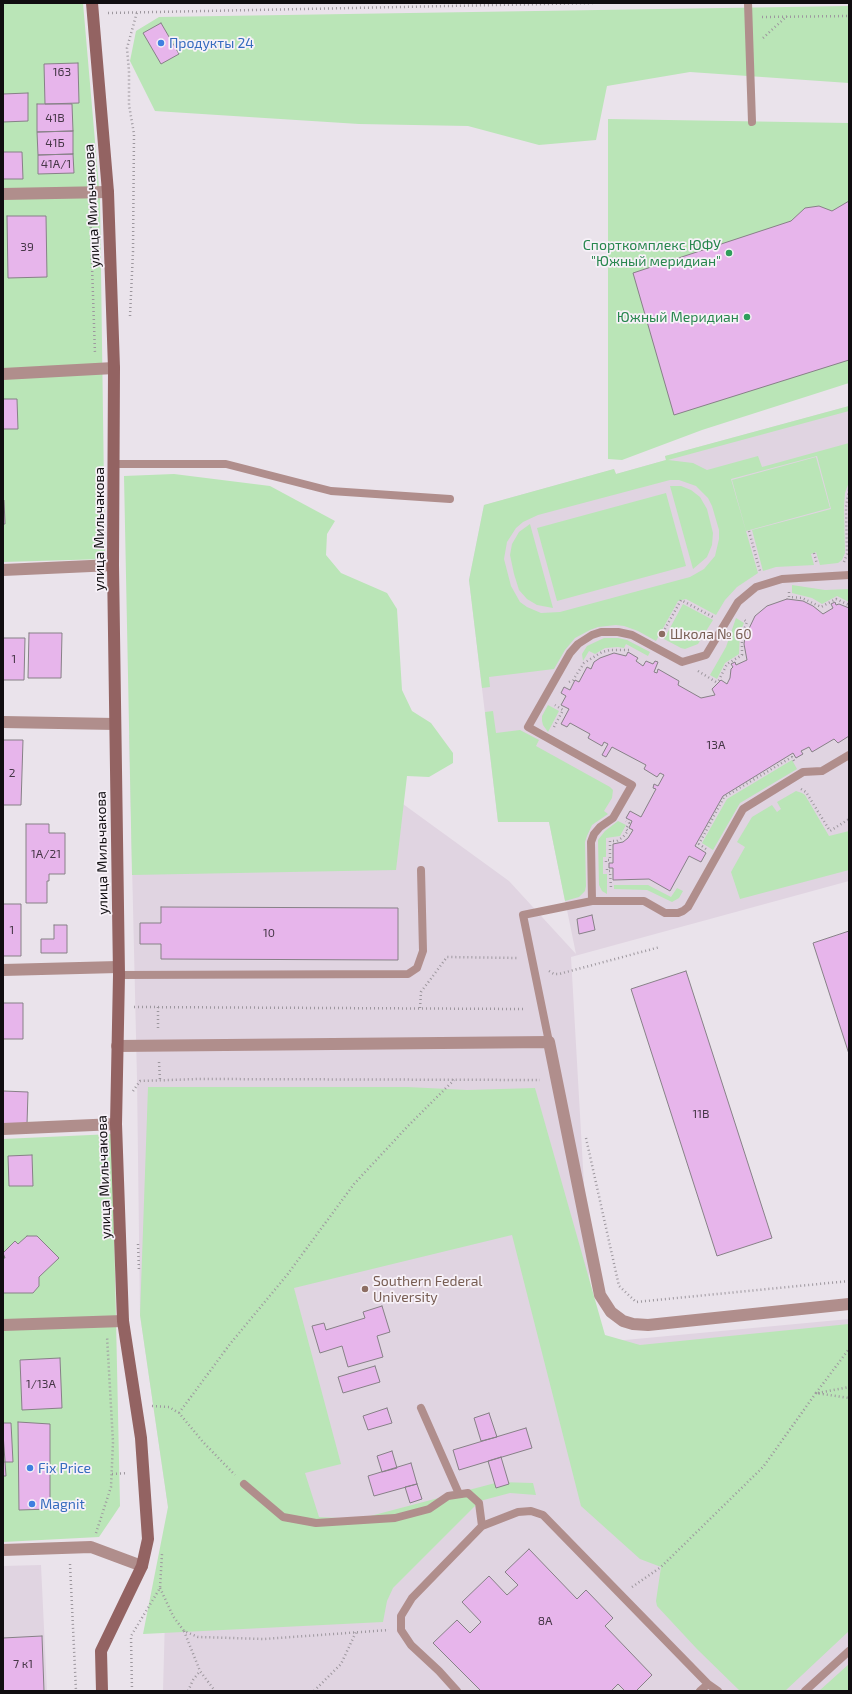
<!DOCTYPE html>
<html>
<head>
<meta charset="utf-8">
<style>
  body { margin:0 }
  #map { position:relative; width:852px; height:1694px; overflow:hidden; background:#eae3eb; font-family:"Exo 2",sans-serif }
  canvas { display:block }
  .frame { position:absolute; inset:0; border:4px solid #100d10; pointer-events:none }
</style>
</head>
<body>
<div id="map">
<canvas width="852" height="1694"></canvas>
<div class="frame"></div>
</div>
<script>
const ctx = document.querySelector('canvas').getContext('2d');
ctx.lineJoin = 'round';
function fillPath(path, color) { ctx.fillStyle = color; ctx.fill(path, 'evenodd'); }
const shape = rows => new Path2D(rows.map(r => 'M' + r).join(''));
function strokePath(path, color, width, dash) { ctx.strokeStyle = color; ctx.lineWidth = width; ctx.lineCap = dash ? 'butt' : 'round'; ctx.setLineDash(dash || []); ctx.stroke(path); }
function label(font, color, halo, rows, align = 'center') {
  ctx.font = font + ' "Exo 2",sans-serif'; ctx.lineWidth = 3.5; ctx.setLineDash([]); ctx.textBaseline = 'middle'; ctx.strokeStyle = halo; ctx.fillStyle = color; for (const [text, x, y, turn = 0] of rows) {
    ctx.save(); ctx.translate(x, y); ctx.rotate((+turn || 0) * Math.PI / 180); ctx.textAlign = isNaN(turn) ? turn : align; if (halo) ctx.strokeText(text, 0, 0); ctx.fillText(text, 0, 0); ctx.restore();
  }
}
fillPath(shape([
  [849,406,849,881,571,957,593,1343,849,1319,849,1691,163,1691,168,1507,140,1315,137,1079,129,735,381,788,509,881,576,954,549,822,498,822,469,580,484,505,614,469,616,474,666,460,665,456],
  [41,1565,47,1691,3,1691,3,1566]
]), '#e0d4e1');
fillPath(shape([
  [3,3,83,3,100,199,105,559,3,562],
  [849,6,849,83,690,72,607,86,596,140,539,145,468,126,359,124,155,111,130,61,136,31,159,17],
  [608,119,849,123,849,383,702,430,622,460,608,459],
  [849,406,849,411,668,460,693,463,707,470,758,456,762,467,849,443,849,482,845,493,844,506,845,553,842,560,838,563,820,565,816,552,811,554,814,565,776,567,763,571,752,530,831,509,817,456,731,479,758,573,737,587,725,600,716,615,686,599,678,601,656,641,638,631,624,626,616,625,598,627,590,630,575,638,565,650,554,669,489,677,490,687,482,688,469,580,484,505,614,469,616,474,666,460,665,456],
  [670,480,679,480,696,486,708,498,712,506,719,530,719,539,715,556,704,569,690,577,560,612,541,613,527,607,520,602,511,586,504,559,507,542,516,528,523,522,538,515],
  [816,457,830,508,746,531,732,480],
  [174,474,270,486,335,521,327,534,326,555,341,573,387,593,397,609,402,690,412,711,431,723,453,753,453,763,429,777,407,776,396,870,132,875,124,476],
  [670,486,681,486,691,490,700,497,707,509,713,533,712,545,707,557,693,569],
  [666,493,686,566,557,601,537,528],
  [530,524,553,608,537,605,527,599,519,590,514,574,510,555,512,544,519,532],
  [792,585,825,590,849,589,849,602,837,596,822,604,812,598,792,593],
  [683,604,713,620,698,644,685,649,681,648,664,639],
  [736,618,744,623,740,632,739,654,725,663,717,679,710,675,726,647],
  [604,638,618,638,627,640,650,652,648,656,626,644,624,648,618,647,605,648,595,654,589,651,583,661,582,654,587,646],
  [548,705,559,711,548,732,543,725,542,721,542,716],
  [493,711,496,733,520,730,539,740,536,746,610,787,613,790,612,798,604,811,608,814,592,825,587,836,585,842,586,886,585,891,579,897,565,901,549,822,498,822,485,712],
  [792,760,797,769,740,803,713,850,702,843,727,799],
  [796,791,802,793,805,795,829,836,849,831,849,870,740,899,731,872,745,847,737,842,752,817,772,805,777,812,781,809,777,802],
  [618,821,626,825,620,836,606,838,606,857,603,857,603,874,607,874,607,894,602,891,599,885,598,840,605,831],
  [614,885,648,885,671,897,677,888,683,891,679,898,672,902,647,890,614,889],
  [148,1087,408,1087,467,1090,535,1088,605,1335,640,1345,849,1324,849,1631,785,1691,740,1691,697,1649,657,1606,656,1601,661,1567,640,1559,581,1506,512,1235,294,1288,341,1464,305,1473,319,1517,359,1519,499,1482,533,1483,536,1495,510,1493,480,1501,393,1588,387,1601,383,1622,143,1634,168,1507,140,1315],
  [112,1134,120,1506,99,1537,3,1542,3,1139],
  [849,1664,849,1691,819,1691]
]), '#bae5b7');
const building = shape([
  [161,23,179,54,161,64,143,33,161,23],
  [78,63,79,103,45,104,44,64,78,63],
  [28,93,28,121,3,122,3,94,28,93],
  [37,104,72,104,73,131,37,132,37,104],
  [73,131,73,154,38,155,37,132,73,131],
  [3,152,22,152,23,179,3,179,3,152],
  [73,154,74,173,38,174,38,155,73,154],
  [849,201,849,360,674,415,633,273,791,221,805,208,819,206,832,211,849,201],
  [7,216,46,216,47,277,8,278,7,216],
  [3,399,17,399,18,429,3,429,3,399],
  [3,500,4,500,5,524,3,524,3,500],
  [787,599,803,601,813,606,823,614,833,608,831,604,835,602,836,605,839,604,849,608,849,736,838,743,834,739,812,752,809,747,801,751,803,754,796,758,793,753,723,796,695,846,706,853,701,862,689,856,670,891,649,879,613,880,613,868,609,868,609,863,613,863,613,844,623,842,628,838,633,830,629,828,632,821,626,818,630,811,641,817,656,789,653,788,654,784,658,786,664,775,660,773,657,777,644,769,646,765,612,747,606,757,602,755,608,744,604,742,602,746,588,738,590,734,570,723,567,727,561,724,569,709,561,705,566,696,561,693,564,687,570,690,575,680,579,682,587,667,591,669,594,662,600,658,614,653,626,656,628,652,638,658,636,661,643,666,646,661,653,664,655,661,658,662,654,672,657,673,658,669,679,681,678,685,701,698,715,695,712,689,721,680,727,684,730,678,731,669,733,667,731,664,735,662,736,665,747,660,744,644,745,637,755,616,767,606,787,599],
  [29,633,62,633,61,678,28,678,29,633],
  [3,638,25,638,24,680,3,680,3,638],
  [3,740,23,740,21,805,3,805,3,740],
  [26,824,49,824,49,833,65,833,65,874,49,874,49,881,47,881,47,903,26,903,26,824],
  [3,904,21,904,21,956,3,956,3,904],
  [161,907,398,908,398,960,161,959,161,944,140,944,140,923,161,923,161,907],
  [592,915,595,930,579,934,577,919,592,915],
  [54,925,67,925,67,953,41,953,41,939,54,939,54,925],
  [849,931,849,1054,813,943,849,931],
  [686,971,772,1238,717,1256,631,989,686,971],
  [3,1003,23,1003,23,1039,3,1039,3,1003],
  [3,1091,28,1092,27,1124,3,1124,3,1091],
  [32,1155,33,1186,9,1186,8,1156,32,1155],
  [27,1236,37,1236,59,1258,39,1277,39,1286,33,1293,3,1293,3,1258,5,1258,3,1253,15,1241,18,1244,27,1236],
  [382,1306,390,1332,377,1336,383,1357,348,1367,342,1346,320,1353,312,1326,324,1323,326,1330,365,1318,363,1312,382,1306],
  [60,1358,62,1408,22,1410,20,1360,60,1358],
  [375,1366,380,1382,343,1393,338,1377,375,1366],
  [387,1408,392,1423,368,1430,363,1416,387,1408],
  [489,1413,497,1437,481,1441,474,1418,489,1413],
  [18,1422,50,1424,50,1509,19,1510,18,1422],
  [3,1423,11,1423,13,1462,3,1462,3,1423],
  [526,1428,532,1448,459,1470,453,1450,526,1428],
  [3,1433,6,1476,3,1476,3,1433],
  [392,1451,397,1468,382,1472,377,1456,392,1451],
  [501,1457,509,1484,496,1488,488,1461,501,1457],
  [411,1463,417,1484,374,1496,368,1476,411,1463],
  [417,1484,422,1499,410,1503,405,1487,417,1484],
  [529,1549,577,1599,586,1590,613,1618,605,1626,652,1675,636,1691,625,1691,618,1684,611,1691,481,1691,433,1643,457,1620,470,1633,481,1622,462,1602,489,1576,507,1595,518,1585,505,1572,529,1549],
  [42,1636,44,1691,3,1691,3,1638,42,1636]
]);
fillPath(building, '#e7b5eb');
strokePath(building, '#878187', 1);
strokePath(shape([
  [108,13,595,3],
  [762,17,849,16],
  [763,38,787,16],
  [90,207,95,354],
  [130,316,133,252,134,134,129,105,129,71,127,48,137,12],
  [749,531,760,571],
  [814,553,817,564],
  [844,562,847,554,846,507,849,490],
  [789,592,789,597,802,598,821,607,836,599,849,605],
  [661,636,681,600,713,617],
  [698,671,716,682,719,680,727,664,742,655,742,635,747,622,743,619],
  [569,682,573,680,584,663,602,652,610,650,629,650],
  [554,727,563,710,555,705],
  [801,789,806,792,830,831,849,819],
  [706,849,699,844,724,797,792,757,795,763],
  [606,862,606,860,610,860,610,841,617,841,623,837,628,831,626,829,629,823,626,821],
  [607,869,607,871,610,871,611,888],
  [549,971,554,974,559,974,660,947],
  [134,1007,523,1009],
  [158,1007,158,1031],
  [420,1008,421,992,447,957,518,958],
  [159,1062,160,1080],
  [133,1091,140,1081,198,1079,540,1080],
  [586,1138,619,1286,636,1302,849,1281],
  [138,1244,139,1271],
  [816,1393,849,1349],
  [818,1393,849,1387],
  [152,1406,169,1407,179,1413,203,1442,235,1475],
  [179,1413,230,1344,287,1275,354,1184,407,1127,454,1080],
  [112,1474,127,1473],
  [96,1533,111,1487,113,1442,107,1336],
  [70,1564,76,1691],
  [632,1587,661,1567,763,1467,816,1393,849,1398],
  [160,1588,173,1616,184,1631,198,1637,264,1639,389,1630],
  [184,1631,200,1671,215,1691],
  [132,1691,131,1636,160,1588,162,1554],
  [188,1691,193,1680,200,1671],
  [314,1691,341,1664,356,1632]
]), '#9d979e', 2.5, [1, 3]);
strokePath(shape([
  [748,3,752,122],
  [114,464,226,464,331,491,450,499],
  [592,901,591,842,594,834,600,827,613,818,632,785,528,727,570,653,578,644,592,635,601,632,618,632,632,635,682,662,706,655,738,602,756,587,782,579,849,575],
  [119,975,408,974,417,968,423,951,421,870],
  [549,1042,523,915,592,901,644,901,665,913,678,913,683,911,688,907,743,809,803,772,822,771,849,755],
  [421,1408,459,1494],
  [244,1484,283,1517,316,1523,395,1518,429,1509,448,1496,468,1493,479,1503,482,1526],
  [708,1684,718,1691],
  [457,1691,439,1671,411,1645,401,1630,401,1616,412,1598,482,1526,518,1512,531,1511,543,1515,708,1684,700,1691],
  [805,1691,849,1651]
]), '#b08e8c', 8);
strokePath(shape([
  [3,194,108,192],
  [3,374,114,368],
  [3,570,113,565],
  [3,722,115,724],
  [3,970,118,967],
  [117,1046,549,1042,600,1295,611,1312,623,1321,633,1324,648,1325,849,1304],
  [3,1129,116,1124],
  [3,1325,123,1321],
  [3,1550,91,1547,142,1566]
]), '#b08e8c', 12);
strokePath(shape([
  [92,3,108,192,114,368,113,565,119,975,116,1124,123,1321,141,1438,148,1539,142,1566,101,1651,102,1691]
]), '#936362', 12);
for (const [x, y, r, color] of [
  [161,43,4,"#3f7fe0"],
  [729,253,4,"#2e9e5b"],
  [747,317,4,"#2e9e5b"],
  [662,634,4,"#8d6e63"],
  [365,1289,4,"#8d6e63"],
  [30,1468,4,"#3f7fe0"],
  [32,1504,4,"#3f7fe0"]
]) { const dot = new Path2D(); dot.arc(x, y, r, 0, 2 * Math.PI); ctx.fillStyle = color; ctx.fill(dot); strokePath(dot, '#f7f1f8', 1.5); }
label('12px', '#463747', null, [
  ["163",62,72],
  ["41В",55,118],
  ["41Б",55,143],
  ["41А/1",56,164],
  ["39",27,247],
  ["1",14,659],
  ["13А",716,745],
  ["2",12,773],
  ["1А/21",46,854],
  ["1",12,930],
  ["10",269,933],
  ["11В",701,1114],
  ["1/13А",41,1384],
  ["8А",545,1621],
  ["7 к1",23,1664]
]);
label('14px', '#366cbe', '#f7f1f8', [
  ["Продукты 24",169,43],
  ["Fix Price",38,1468],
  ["Magnit",40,1504]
], 'left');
label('14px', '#100d10', '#f7f1f8', [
  ["улица Мильчакова",92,206,-93],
  ["улица Мильчакова",99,529,-90],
  ["улица Мильчакова",102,853,-91],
  ["улица Мильчакова",104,1177,-92]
]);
label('14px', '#27864d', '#f7f1f8', [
  ["Спорткомплекс ЮФУ",721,245],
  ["\"Южный меридиан\"",721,261],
  ["Южный Меридиан",739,317]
], 'right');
label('14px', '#785e54', '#f7f1f8', [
  ["Школа № 60",670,634],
  ["Southern Federal",373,1281],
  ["University",373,1297]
], 'left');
</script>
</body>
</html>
